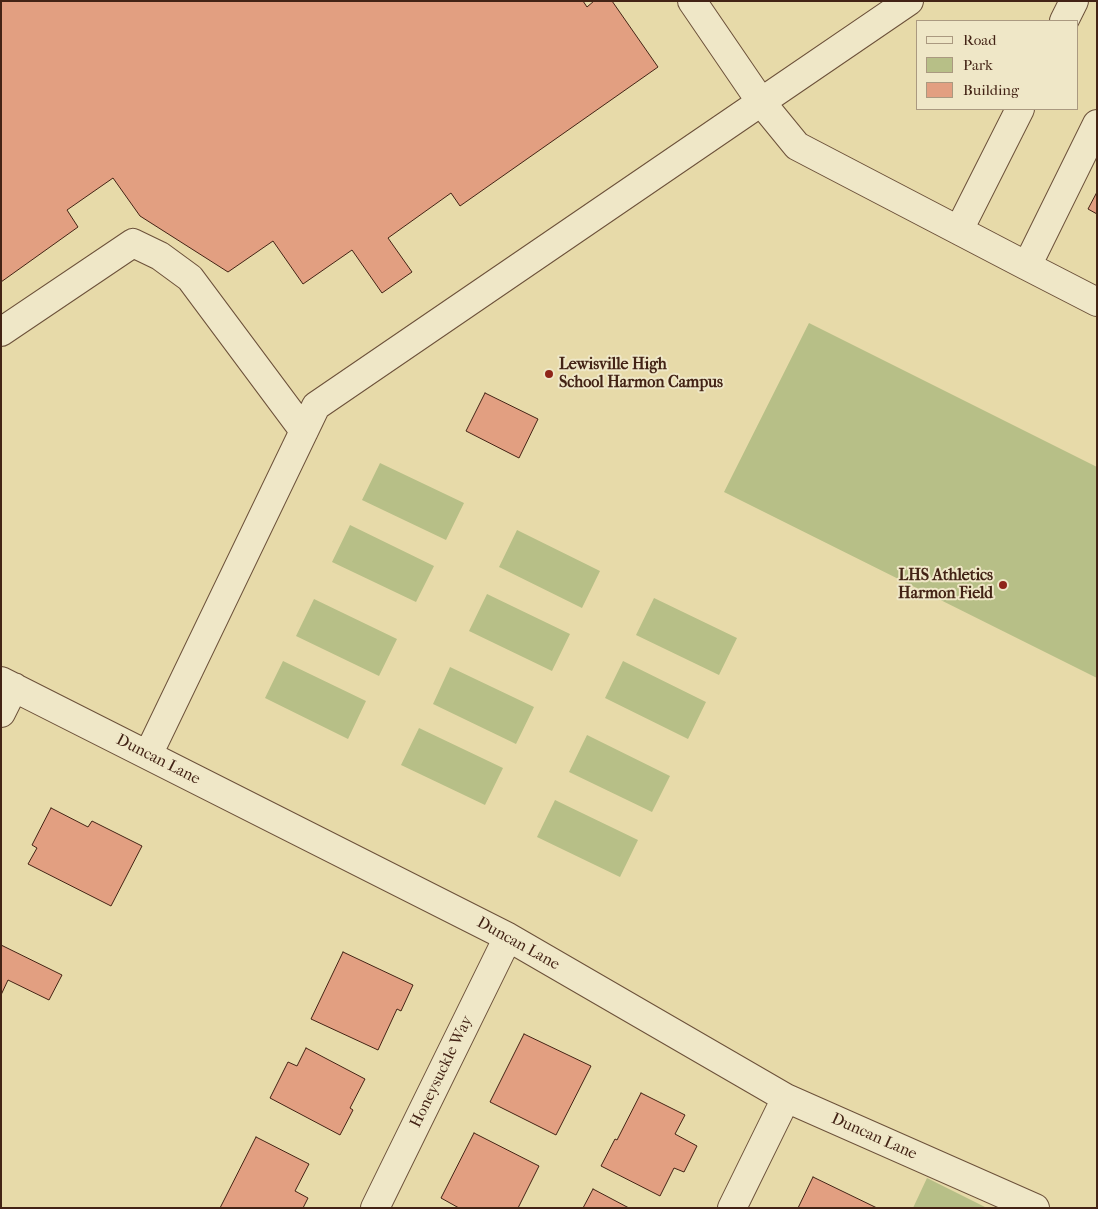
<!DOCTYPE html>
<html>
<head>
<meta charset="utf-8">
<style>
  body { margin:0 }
  #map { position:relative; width:1098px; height:1209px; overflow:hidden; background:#e7daa9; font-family:"IM FELL French Canon",serif }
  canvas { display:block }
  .frame { position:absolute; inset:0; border:2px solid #432315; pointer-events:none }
  .legend { position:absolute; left:916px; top:20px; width:162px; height:90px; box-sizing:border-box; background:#efe7c7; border:1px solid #aa9980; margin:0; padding:6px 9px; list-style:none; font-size:15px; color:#432315 }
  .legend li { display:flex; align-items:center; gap:10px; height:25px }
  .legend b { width:25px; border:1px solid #aa9980 }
</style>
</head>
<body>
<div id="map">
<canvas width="1098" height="1209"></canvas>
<div class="frame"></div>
<ul class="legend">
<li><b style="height:6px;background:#efe7c7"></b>Road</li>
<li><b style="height:14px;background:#b7bf87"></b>Park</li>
<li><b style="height:14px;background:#e29f81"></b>Building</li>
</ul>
</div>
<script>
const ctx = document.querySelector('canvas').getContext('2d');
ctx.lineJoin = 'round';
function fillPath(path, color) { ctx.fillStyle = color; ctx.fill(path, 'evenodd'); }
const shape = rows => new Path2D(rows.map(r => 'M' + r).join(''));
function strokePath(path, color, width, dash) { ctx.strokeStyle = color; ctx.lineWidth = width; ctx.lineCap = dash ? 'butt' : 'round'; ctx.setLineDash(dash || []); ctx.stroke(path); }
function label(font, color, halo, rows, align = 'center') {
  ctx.font = font + ' "IM FELL French Canon",serif'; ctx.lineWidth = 4; ctx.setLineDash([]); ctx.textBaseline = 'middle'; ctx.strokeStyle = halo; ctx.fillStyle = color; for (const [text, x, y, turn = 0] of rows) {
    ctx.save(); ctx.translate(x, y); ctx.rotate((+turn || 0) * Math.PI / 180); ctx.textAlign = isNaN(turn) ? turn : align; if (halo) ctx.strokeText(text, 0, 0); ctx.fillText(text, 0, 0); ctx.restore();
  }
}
fillPath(shape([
  [809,323,1097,467,1097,678,724,492],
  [380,463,464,503,446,540,362,500],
  [350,525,434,566,416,602,332,562],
  [517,530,600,571,582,608,499,567],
  [487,594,570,634,552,671,469,631],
  [654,598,737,638,719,675,636,635],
  [314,599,397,639,379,676,296,636],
  [283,661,366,701,348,739,265,698],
  [623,661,706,702,688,739,605,698],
  [450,667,534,707,516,744,433,704],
  [419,728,503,768,485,805,401,765],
  [587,735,670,776,652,812,569,772],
  [555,800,638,840,620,877,537,837],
  [927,1178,987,1208,913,1208]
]), '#b7bf87');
const building = shape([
  [1,1,583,1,587,7,594,1,612,1,658,67,460,206,451,193,388,238,412,272,382,293,352,250,303,284,273,241,228,272,140,216,113,178,67,210,78,227,1,282,1,1],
  [1097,192,1097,214,1088,209,1097,192],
  [485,393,538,419,519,458,466,431,485,393],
  [51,808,88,827,92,821,142,846,111,906,28,864,37,848,32,845,51,808],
  [1,945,62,975,49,1000,8,980,1,995,1,945],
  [343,952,413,985,401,1011,397,1009,378,1050,311,1019,343,952],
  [524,1034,591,1066,556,1135,490,1102,524,1034],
  [306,1048,365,1079,350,1108,353,1110,340,1135,270,1098,288,1062,297,1066,306,1048],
  [641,1093,685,1115,675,1134,697,1146,684,1172,674,1168,660,1196,601,1166,615,1139,617,1140,641,1093],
  [474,1133,539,1166,518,1208,459,1208,441,1198,474,1133],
  [256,1137,309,1164,295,1191,308,1198,303,1208,220,1208,256,1137],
  [813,1177,877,1208,798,1208,813,1177],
  [593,1189,629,1208,583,1208,593,1189]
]);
fillPath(building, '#e29f81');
strokePath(building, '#432315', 1);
const minor = shape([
  [692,1,761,102,909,1],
  [1064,21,1074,1],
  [959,230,1020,109],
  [1027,266,1097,302],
  [1,332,133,243,160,256,190,278,304,431],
  [1,681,508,937,786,1098,1035,1208],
  [1,713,14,687],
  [148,755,316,406,761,102,797,146,1027,266,1097,124],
  [375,1208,508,937],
  [732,1208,786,1098]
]);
strokePath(minor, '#6c513a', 30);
strokePath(minor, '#efe7c7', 28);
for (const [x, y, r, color] of [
  [549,374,5,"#8f2418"],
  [1003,585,5,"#8f2418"]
]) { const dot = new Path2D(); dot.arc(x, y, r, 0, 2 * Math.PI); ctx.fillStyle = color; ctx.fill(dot); strokePath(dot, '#efe7c7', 2); }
label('bold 16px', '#432315', '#efe7c7', [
  ["Lewisville High",559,365],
  ["School Harmon Campus",559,383],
  ["LHS Athletics",993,576,"right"],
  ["Harmon Field",993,594,"right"]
], 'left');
label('16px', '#432315', '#efe7c7', [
  ["Duncan Lane",158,760,27],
  ["Duncan Lane",518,944,29],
  ["Honeysuckle Way",442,1072,-64],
  ["Duncan Lane",874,1137,24]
]);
</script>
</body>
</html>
